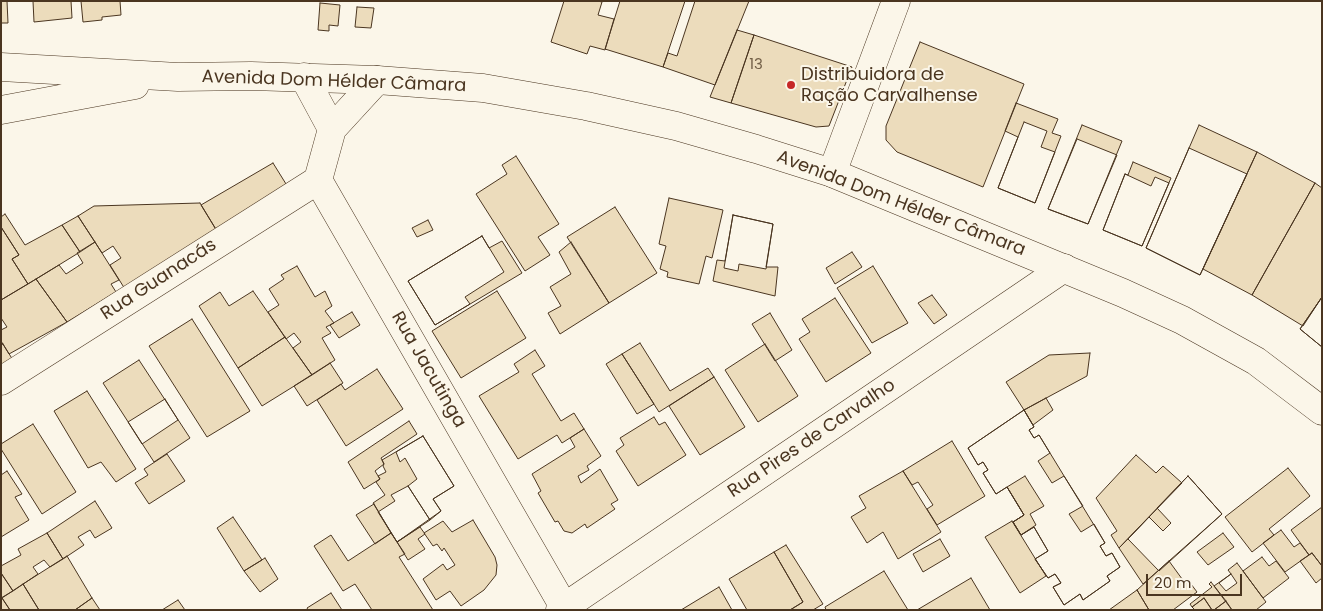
<!DOCTYPE html>
<html>
<head>
<meta charset="utf-8">
<style>
  body { margin:0 }
  #map { position:relative; width:1323px; height:611px; overflow:hidden; background:#fbf6e9; font-family:Poppins,sans-serif }
  canvas { display:block }
  .frame { position:absolute; inset:0; border:2px solid #4a3520; pointer-events:none }
  .scale { position:absolute; left:1146px; top:574px; width:96px; height:22px; box-sizing:border-box; border:2px solid #4a3520; border-top:0; padding-left:6px; font-size:15px; line-height:18px; white-space:nowrap; color:#4a3520; -webkit-text-stroke:4px #fbf6e9; paint-order:stroke }
</style>
</head>
<body>
<div id="map">
<canvas width="1323" height="611"></canvas>
<div class="frame"></div>
<div class="scale">20 m</div>
</div>
<script>
const ctx = document.querySelector('canvas').getContext('2d');
ctx.lineJoin = 'round';
function fillPath(path, color) { ctx.fillStyle = color; ctx.fill(path, 'evenodd'); }
const shape = rows => new Path2D(rows.map(r => 'M' + r).join(''));
function strokePath(path, color, width, dash) { ctx.strokeStyle = color; ctx.lineWidth = width; ctx.lineCap = dash ? 'butt' : 'round'; ctx.setLineDash(dash || []); ctx.stroke(path); }
function label(font, color, halo, rows, align = 'center') {
  ctx.font = font + ' Poppins,sans-serif'; ctx.lineWidth = 4; ctx.setLineDash([]); ctx.textBaseline = 'middle'; ctx.strokeStyle = halo; ctx.fillStyle = color; for (const [text, x, y, turn = 0] of rows) {
    ctx.save(); ctx.translate(x, y); ctx.rotate((+turn || 0) * Math.PI / 180); ctx.textAlign = isNaN(turn) ? turn : align; if (halo) ctx.strokeText(text, 0, 0); ctx.fillText(text, 0, 0); ctx.restore();
  }
}
const building = shape([
  [1,1,7,1,8,23,1,23,1,1],
  [33,1,71,1,72,18,34,22,33,1],
  [81,1,120,1,121,15,102,17,102,20,83,22,81,1],
  [564,1,598,1,602,2,598,15,614,19,605,50,590,46,587,54,551,42,564,1],
  [620,1,685,1,663,67,605,49,620,1],
  [695,1,749,1,715,85,663,67,668,53,677,56,695,1],
  [320,3,340,5,338,26,329,25,329,31,318,30,320,3],
  [357,7,374,8,371,28,355,27,357,7],
  [737,30,754,35,731,103,710,97,737,30],
  [754,35,852,67,829,126,816,127,731,103,754,35],
  [920,42,1024,84,983,187,897,152,886,140,886,126,920,42],
  [1016,103,1058,119,1052,133,1061,136,1035,203,998,188,1018,137,1005,131,1016,103],
  [1024,122,1047,131,1041,147,1055,152,1035,203,998,188,1024,122],
  [1082,125,1122,141,1088,224,1048,209,1082,125],
  [1199,125,1257,152,1200,275,1146,248,1199,125],
  [1077,139,1117,155,1088,224,1048,209,1077,139],
  [1189,148,1247,174,1200,275,1146,248,1189,148],
  [1257,152,1315,183,1252,295,1203,269,1257,152],
  [516,156,559,224,538,237,550,255,525,271,476,194,507,174,502,165,516,156],
  [1133,162,1171,178,1142,246,1103,230,1125,174,1128,175,1133,162],
  [273,163,291,192,220,236,201,205,273,163],
  [1125,174,1151,186,1155,177,1169,183,1142,246,1103,230,1125,174],
  [1315,183,1322,188,1322,297,1303,326,1252,295,1315,183],
  [669,198,723,210,712,258,706,256,699,284,667,277,668,272,660,269,666,246,659,244,669,198],
  [200,203,220,236,128,294,110,265,121,258,113,246,102,253,78,216,94,206,200,203],
  [615,207,657,273,609,303,567,237,615,207],
  [5,214,25,245,62,225,80,252,28,284,12,259,19,255,1,227,1,217,5,214],
  [733,215,773,224,766,269,739,264,738,271,724,268,733,215],
  [733,215,773,224,766,267,778,267,775,296,713,281,717,260,725,261,733,215],
  [78,216,95,242,80,252,62,225,78,216],
  [428,220,433,230,417,237,412,228,428,220],
  [1,227,19,255,12,259,28,284,1,300,1,227],
  [482,236,504,272,465,297,470,304,435,325,408,281,482,236],
  [482,236,489,248,502,241,522,273,435,325,408,281,482,236],
  [95,242,119,280,111,284,116,292,67,322,36,279,59,265,66,274,83,263,77,253,95,242],
  [571,242,609,303,560,334,548,313,561,306,550,287,571,274,559,252,571,242],
  [852,252,862,267,835,284,826,268,852,252],
  [297,266,315,297,325,291,332,306,325,311,334,323,326,327,331,333,322,338,335,360,312,375,293,348,301,342,294,333,286,339,268,312,279,305,269,289,284,279,281,275,297,266],
  [873,266,908,323,872,343,837,288,873,266],
  [36,279,67,322,9,354,1,341,1,330,7,327,1,318,1,300,36,279],
  [253,291,285,337,238,368,199,306,220,292,229,306,253,291],
  [497,291,526,338,461,378,432,331,497,291],
  [932,295,947,315,934,324,918,303,932,295],
  [1322,297,1322,347,1300,329,1322,297],
  [1322,297,1322,347,1300,329,1322,297],
  [835,298,871,353,826,382,799,339,810,332,802,319,835,298],
  [352,312,360,325,339,338,330,325,352,312],
  [770,313,792,350,775,361,752,324,770,313],
  [192,319,250,411,207,437,149,346,192,319],
  [285,337,312,375,262,406,238,368,285,337],
  [640,343,670,391,708,368,714,377,659,412,622,354,640,343],
  [3,344,16,365,1,374,1,345,3,344],
  [765,344,798,396,758,422,725,370,765,344],
  [535,350,545,366,532,374,561,421,574,413,584,429,562,443,557,435,518,459,479,396,519,372,514,364,535,350],
  [1090,353,1087,376,1024,410,1006,382,1049,355,1090,353],
  [622,354,654,404,637,414,606,364,622,354],
  [139,360,190,438,154,462,103,383,139,360],
  [330,363,343,383,307,406,294,386,330,363],
  [377,369,403,409,346,446,317,400,341,384,345,390,377,369],
  [714,377,745,427,700,455,669,406,714,377],
  [87,391,136,469,116,482,101,462,88,468,54,411,87,391],
  [1046,398,1053,410,1033,425,1024,410,1046,398],
  [165,399,178,420,142,444,128,422,165,399],
  [1024,410,1034,427,1029,430,1034,438,1039,435,1050,453,1038,461,1052,483,1064,476,1083,506,1069,514,1081,532,1094,524,1105,543,1100,546,1106,556,1112,553,1120,567,1107,576,1110,581,1083,600,1080,594,1064,605,1053,587,1061,583,1055,574,1048,578,1035,559,1048,551,1034,527,1021,535,1013,522,1024,515,1007,487,996,494,983,473,988,470,983,462,978,465,968,448,1024,410],
  [1024,410,1034,427,1029,430,1034,438,1039,435,1105,543,1100,546,1106,556,1112,553,1120,567,1107,576,1110,581,1083,600,1080,594,1064,605,1053,587,1061,583,1055,574,1048,578,1035,559,1048,551,1034,527,1021,535,1013,522,1024,515,1007,487,996,494,983,473,988,470,983,462,978,465,968,448,1024,410],
  [654,417,659,425,665,422,686,455,638,486,616,451,624,445,620,438,654,417],
  [409,421,417,434,381,458,384,464,375,471,380,479,364,489,348,462,409,421],
  [33,424,76,492,42,514,1,449,1,444,33,424],
  [584,429,601,456,587,466,589,470,578,476,581,483,600,469,618,500,611,504,615,509,587,528,585,524,572,533,564,531,558,521,555,522,538,493,541,491,532,474,575,447,570,438,584,429],
  [423,436,454,486,433,499,441,511,430,520,408,486,417,479,405,458,400,462,396,452,423,436],
  [423,436,454,486,433,499,441,511,397,542,373,503,385,495,376,482,380,479,378,476,386,472,383,466,384,464,382,460,423,436],
  [952,441,985,496,937,525,927,509,933,505,918,482,912,485,903,471,952,441],
  [167,454,185,481,149,504,135,483,148,475,144,469,167,454],
  [1136,455,1156,473,1163,466,1182,483,1119,548,1111,535,1117,531,1096,498,1136,455],
  [1288,468,1310,496,1269,529,1274,535,1252,552,1225,517,1288,468],
  [7,471,22,494,15,497,29,520,1,537,1,475,7,471],
  [903,471,941,532,898,559,883,532,867,543,851,517,866,508,859,496,903,471],
  [1025,476,1044,506,1030,514,1036,525,1021,535,1013,522,1024,515,1007,487,1025,476],
  [1188,476,1222,514,1159,571,1128,539,1149,517,1163,531,1171,523,1157,508,1188,476],
  [1188,476,1222,514,1143,584,1119,548,1188,476],
  [408,486,430,520,397,542,378,512,395,501,391,495,408,486],
  [95,501,112,528,95,538,90,530,78,537,84,545,63,559,47,533,95,501],
  [374,504,391,533,375,544,356,515,374,504],
  [1322,507,1322,566,1312,553,1309,555,1291,530,1322,507],
  [233,517,262,560,244,571,217,528,233,517],
  [473,520,495,557,497,565,496,575,484,590,461,606,450,591,436,600,423,579,443,564,447,570,455,565,444,548,442,551,437,544,433,546,424,533,443,521,452,532,473,520],
  [1012,521,1046,576,1020,593,985,537,1012,521],
  [420,527,425,534,418,539,425,549,408,560,397,542,420,527],
  [1281,530,1294,547,1300,543,1309,555,1285,572,1263,543,1281,530],
  [47,533,63,559,50,567,44,560,33,567,38,574,13,591,1,573,1,566,21,555,18,549,47,533],
  [391,533,405,554,399,557,433,610,372,610,355,584,343,591,314,546,331,535,348,561,391,533],
  [1223,533,1234,547,1208,565,1197,552,1223,533],
  [940,539,950,556,923,572,913,554,940,539],
  [786,545,823,604,813,610,790,610,803,602,774,552,786,545],
  [774,552,803,602,790,610,747,610,729,579,774,552],
  [1312,553,1322,566,1322,578,1316,583,1300,561,1312,553],
  [67,556,92,598,75,610,39,610,23,584,67,556],
  [1262,557,1269,566,1276,561,1289,578,1263,598,1243,571,1262,557],
  [265,558,278,579,260,592,244,571,265,558],
  [1169,561,1185,583,1188,580,1197,592,1173,610,1149,610,1137,590,1169,561],
  [1237,563,1266,602,1256,610,1232,610,1214,586,1231,574,1228,570,1237,563],
  [884,571,908,610,826,610,825,607,884,571],
  [1,573,13,591,1,598,1,573],
  [1231,574,1237,583,1226,591,1219,583,1231,574],
  [971,578,990,610,917,610,971,578],
  [1211,582,1226,601,1214,610,1212,610,1204,598,1192,607,1190,604,1212,587,1209,584,1211,582],
  [23,584,39,610,10,610,2,598,23,584],
  [719,587,732,610,681,610,719,587],
  [1137,590,1149,610,1109,610,1137,590],
  [331,593,342,610,308,610,307,608,331,593],
  [1,598,2,598,10,610,1,610,1,598],
  [92,598,100,610,75,610,92,598],
  [1204,598,1212,610,1195,610,1192,607,1204,598],
  [178,600,185,610,162,610,178,600],
  [1226,601,1232,610,1214,610,1226,601]
]);
fillPath(building, '#ecdcbc');
strokePath(building, '#4a3520', 1);
const minor = shape([
  [304,77,332,129],
  [377,80,332,129,318,180,564,607],
  [832,173,896,1],
  [1,381,318,180],
  [560,610,1064,268]
]);
const major = shape([
  [1,67,178,77,251,76,377,80,483,88,586,106,676,126,756,149,832,173,1123,293,1182,320,1256,361,1322,411],
  [1,110,135,85]
]);
strokePath(minor, '#4a3520', 29);
strokePath(major, '#4a3520', 29);
strokePath(minor, '#fbf6e9', 28);
strokePath(major, '#fbf6e9', 28);
for (const [x, y, r, color] of [
  [791,85,5,"#c62828"]
]) { const dot = new Path2D(); dot.arc(x, y, r, 0, 2 * Math.PI); ctx.fillStyle = color; ctx.fill(dot); strokePath(dot, '#fbf6e9', 2); }
label('15px', '#725f47', null, [
  ["13",756,65]
]);
label('18px', '#4a3520', '#fbf6e9', [
  ["Distribuidora de",801,75],
  ["Ração Carvalhense",801,96]
], 'left');
label('18px', '#4a3520', '#fbf6e9', [
  ["Avenida Dom Hélder Câmara",334,82,2],
  ["Avenida Dom Hélder Câmara",901,204,21],
  ["Rua Guanacás",159,280,-33],
  ["Rua Jacutinga",428,370,60],
  ["Rua Pires de Carvalho",812,439,-34]
]);
</script>
</body>
</html>
